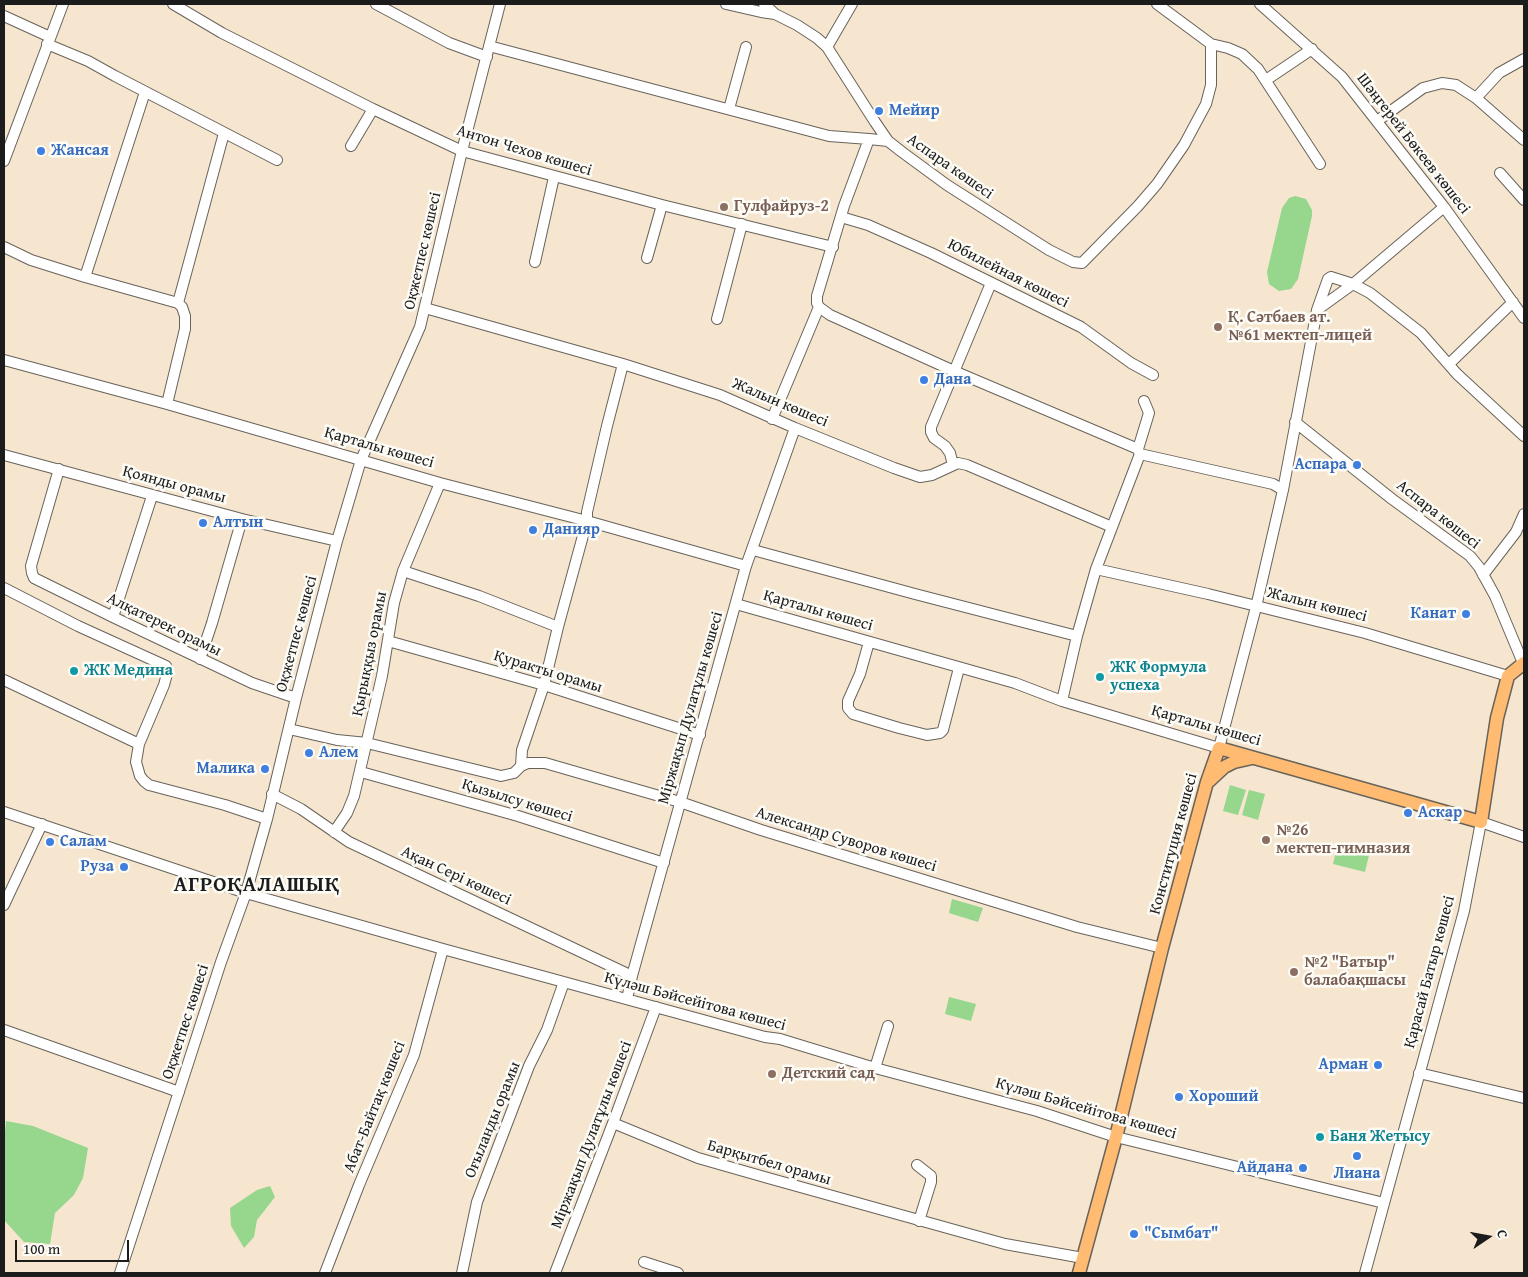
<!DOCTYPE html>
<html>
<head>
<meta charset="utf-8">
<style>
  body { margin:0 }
  #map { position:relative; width:1528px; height:1277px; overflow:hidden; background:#f6e6cf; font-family:"Gentium Book Plus",serif }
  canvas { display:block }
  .frame { position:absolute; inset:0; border:5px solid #1c1c1c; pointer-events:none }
  .north { position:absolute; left:1463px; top:1212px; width:50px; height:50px; -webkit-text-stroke:4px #fdfcf7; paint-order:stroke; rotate:78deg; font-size:14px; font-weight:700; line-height:20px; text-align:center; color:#1c1c1c }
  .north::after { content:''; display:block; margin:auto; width:18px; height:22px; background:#1c1c1c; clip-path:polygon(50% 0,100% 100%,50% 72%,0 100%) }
  .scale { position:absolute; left:15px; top:1240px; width:114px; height:22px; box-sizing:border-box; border:2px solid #1c1c1c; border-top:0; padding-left:6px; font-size:15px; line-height:18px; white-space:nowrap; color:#1c1c1c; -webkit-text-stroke:4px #fdfcf7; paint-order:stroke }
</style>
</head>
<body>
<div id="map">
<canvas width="1528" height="1277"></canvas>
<div class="frame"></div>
<div class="north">С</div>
<div class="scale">100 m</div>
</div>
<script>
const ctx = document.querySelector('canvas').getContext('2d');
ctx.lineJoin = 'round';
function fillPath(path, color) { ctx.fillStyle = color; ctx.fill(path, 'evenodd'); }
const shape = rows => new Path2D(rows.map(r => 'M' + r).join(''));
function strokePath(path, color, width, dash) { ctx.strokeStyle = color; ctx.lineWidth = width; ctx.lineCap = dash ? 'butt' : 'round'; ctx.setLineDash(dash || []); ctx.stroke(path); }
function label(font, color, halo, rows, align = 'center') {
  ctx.font = font + ' "Gentium Book Plus",serif'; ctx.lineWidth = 5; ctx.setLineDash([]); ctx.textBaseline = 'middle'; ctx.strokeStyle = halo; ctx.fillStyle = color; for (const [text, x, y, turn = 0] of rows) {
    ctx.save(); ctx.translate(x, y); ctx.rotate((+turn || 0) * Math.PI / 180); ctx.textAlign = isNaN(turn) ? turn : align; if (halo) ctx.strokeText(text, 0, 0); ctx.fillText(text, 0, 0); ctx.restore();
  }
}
fillPath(shape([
  [1295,196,1306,199,1312,210,1312,216,1298,279,1291,289,1279,291,1269,284,1267,272,1282,208,1289,198],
  [1230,785,1246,790,1238,815,1223,811],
  [1249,790,1265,794,1258,820,1242,815],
  [1337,847,1369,855,1365,872,1333,864],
  [952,899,983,908,978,922,949,913],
  [949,997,976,1004,971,1021,945,1014],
  [6,1121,33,1126,88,1148,83,1178,74,1195,55,1213,50,1244,24,1242,4,1220,4,1142],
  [270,1186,275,1197,257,1220,254,1237,244,1248,231,1226,230,1208,257,1190]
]), '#96d68d');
const minor = shape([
  [173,4,222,33,373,109,462,151,662,205,833,247],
  [376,4,449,43,487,57],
  [726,4,761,12,775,14],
  [764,4,775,14,797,25,817,38,827,47,875,122,888,141,902,152,947,185,1049,250,1073,262,1082,263,1138,206,1157,184,1184,145,1206,104,1211,85,1211,44],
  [1157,4,1211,44,1228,48,1242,54,1258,69,1320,164],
  [1260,4,1342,77,1444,207,1524,318],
  [4,16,50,37],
  [47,44,88,61,115,76,277,160],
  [489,46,829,136,869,139],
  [827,47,852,4],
  [1266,80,1312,49],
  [1476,98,1499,73,1524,59],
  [729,109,746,47],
  [1377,121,1423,88,1442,83,1456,85,1476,98,1524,140],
  [351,146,373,109],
  [4,161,63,4],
  [1500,173,1524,200],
  [1444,207,1353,284,1370,293,1421,333,1457,374,1524,436],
  [841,217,868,225,931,253,1081,327,1131,363,1153,375],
  [4,247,31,260,85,277,178,303],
  [647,258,662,205],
  [535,262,554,177],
  [85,277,145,92],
  [1331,277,1353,284,1317,310,1328,279,1331,277],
  [819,307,830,315,954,371,1138,449],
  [425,308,623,364,720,395,795,428,894,468,920,477,932,475,958,463,967,465,1112,527],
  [717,319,742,224],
  [4,360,167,404,440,483,587,521,746,566],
  [1449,364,1513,302],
  [167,404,185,329,185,316,182,307,178,303,224,133],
  [772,419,819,307,817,303,817,296,844,206,869,139,888,141],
  [1295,422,1392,499,1470,556,1479,567,1495,596,1523,663],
  [1138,449,1149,413,1144,401],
  [1138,450,1140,454,1273,484,1283,490],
  [4,455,242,519,337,541],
  [953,465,950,453,945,446,934,438,931,432,931,427,991,283],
  [59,469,31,566,32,573,34,578,113,617,252,683,296,698],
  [753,550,915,594,1077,636],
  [1096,569,1208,594,1365,633,1508,676],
  [403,571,479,596,558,627],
  [1483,575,1516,532,1524,514],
  [4,588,78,626,166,666,168,670,164,685,139,744,136,762,140,776,144,781,149,785,225,805,267,819],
  [736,604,1015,683,1062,701,1219,748,1256,607,1283,490,1317,310],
  [113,617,152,496],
  [388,641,544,685,700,735],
  [869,642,860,674,848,701,848,708,853,714,899,728,927,735,940,733,943,730,959,668],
  [200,659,212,623,242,519],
  [4,680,139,744],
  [1062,701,1077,636,1096,569,1140,454],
  [289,729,337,740,367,743,501,776,514,773,521,766,522,750,544,685,558,627,587,521,587,512,607,426,623,364],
  [521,766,528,763,545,763,680,802,761,830,1077,927,1162,948],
  [361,772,518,816,664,863],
  [272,794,301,809,349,842,632,976],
  [4,812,246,893,443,949,765,1037,780,1039,875,1068,1037,1111,1116,1137,1384,1203],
  [334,832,347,813,354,796,382,676,394,603,403,571,440,483],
  [4,905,42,824],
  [627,999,632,976,746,566,795,428],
  [4,1030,179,1092],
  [875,1068,888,1026],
  [1419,1073,1524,1098],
  [613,1123,698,1158,768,1178,1005,1244,1083,1258],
  [917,1165,931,1176,931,1182,919,1221],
  [644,1262,678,1273],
  [120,1273,221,962,246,893,267,819,296,698,337,541,361,460,420,327,462,151,500,4],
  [325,1273,359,1185,414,1055,443,949],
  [462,1273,477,1202,529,1066,547,1030,564,982],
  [555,1273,613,1123,656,1007],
  [1365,1273,1464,911,1481,822,1524,837]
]);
const major = shape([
  [1209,781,1224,767,1234,762,1252,758],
  [1079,1273,1116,1137,1162,948,1207,782,1219,748,1481,822,1497,718,1508,676,1524,663]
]);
strokePath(minor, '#68635b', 12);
strokePath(major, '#68635b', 15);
strokePath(minor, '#fff', 10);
strokePath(major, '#ffbb71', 12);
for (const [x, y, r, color] of [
  [879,111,5,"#3f7fe0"],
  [41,151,5,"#3f7fe0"],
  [724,207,5,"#8d6e63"],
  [1218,327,5,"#8d6e63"],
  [924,380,5,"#3f7fe0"],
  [1357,465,5,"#3f7fe0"],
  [203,523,5,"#3f7fe0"],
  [533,530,5,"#3f7fe0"],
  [1466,614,5,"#3f7fe0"],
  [74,671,5,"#0f9aa8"],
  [1100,677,5,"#0f9aa8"],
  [309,753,5,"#3f7fe0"],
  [265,769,5,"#3f7fe0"],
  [1408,813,5,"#3f7fe0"],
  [1266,840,5,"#8d6e63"],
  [50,842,5,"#3f7fe0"],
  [124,867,5,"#3f7fe0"],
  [1294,972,5,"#8d6e63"],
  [1378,1065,5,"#3f7fe0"],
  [772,1074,5,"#8d6e63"],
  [1179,1097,5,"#3f7fe0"],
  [1320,1137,5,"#0f9aa8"],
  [1357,1156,5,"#3f7fe0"],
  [1303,1168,5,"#3f7fe0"],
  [1134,1234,5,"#3f7fe0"]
]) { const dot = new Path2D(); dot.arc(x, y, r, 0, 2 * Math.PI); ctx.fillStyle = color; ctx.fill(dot); strokePath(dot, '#fdfcf7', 2); }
label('bold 16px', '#366cbe', '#fdfcf7', [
  ["Мейир",889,111],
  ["Жансая",51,151],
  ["Дана",934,380],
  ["Аспара",1347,465,"right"],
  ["Алтын",213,523],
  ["Данияр",543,530],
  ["Канат",1456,614,"right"],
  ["Алем",319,753],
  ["Малика",255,769,"right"],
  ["Аскар",1418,813],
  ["Салам",60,842],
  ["Руза",114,867,"right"],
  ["Арман",1368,1065,"right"],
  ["Хороший",1189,1097],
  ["Айдана",1293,1168,"right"],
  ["Лиана",1357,1174,"center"],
  ["\"Сымбат\"",1144,1234]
], 'left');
label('16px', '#1c1c1c', '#fdfcf7', [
  ["Шәңгерей Бөкеев көшесі",1413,144,52],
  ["Антон Чехов көшесі",524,151,17],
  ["Аспара көшесі",950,167,35],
  ["Оқжетпес көшесі",423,251,-77],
  ["Юбилейная көшесі",1008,274,27],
  ["Жалын көшесі",780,403,23],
  ["Қарталы көшесі",379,448,16],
  ["Қоянды орамы",174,485,15],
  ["Аспара көшесі",1438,515,38],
  ["Жалын көшесі",1317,605,14],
  ["Қарталы көшесі",818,611,16],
  ["Алқатерек орамы",164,625,26],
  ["Оқжетпес көшесі",297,634,-75],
  ["Қырыққыз орамы",370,654,-79],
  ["Қуракты орамы",548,672,17],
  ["Міржақып Дулатұлы көшесі",691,708,-74],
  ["Қарталы көшесі",1206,726,16],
  ["Қызылсу көшесі",517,801,17],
  ["Александр Суворов көшесі",846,840,17],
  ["Конституция көшесі",1174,844,-75],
  ["Ақан Сері көшесі",456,876,25],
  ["Қарасай Батыр көшесі",1430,972,-75],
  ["Күләш Бәйсейітова көшесі",695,1002,15],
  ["Оқжетпес көшесі",186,1022,-72],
  ["Абат-Байтақ көшесі",375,1107,-68],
  ["Күләш Бәйсейітова көшесі",1086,1109,16],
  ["Оғыланды орамы",493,1120,-68],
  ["Міржақып Дулатұлы көшесі",592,1135,-69],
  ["Барқытбел орамы",769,1163,16]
]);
label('bold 16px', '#785e54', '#fdfcf7', [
  ["Гулфайруз-2",734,207],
  ["Қ. Сәтбаев ат.",1228,318],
  ["№61 мектеп-лицей",1228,336],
  ["№26",1276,831],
  ["мектеп-гимназия",1276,849],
  ["№2 \"Батыр\"",1304,963],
  ["балабақшасы",1304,981],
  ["Детский сад",782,1074]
], 'left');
label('bold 16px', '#0d838f', '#fdfcf7', [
  ["ЖК Формула",1110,668],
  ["успеха",1110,686],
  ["ЖК Медина",84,671],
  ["Баня Жетысу",1330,1137]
], 'left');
ctx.letterSpacing = '1px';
label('bold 21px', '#1c1c1c', '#fdfcf7', [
  ["АГРОҚАЛАШЫҚ",257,886]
]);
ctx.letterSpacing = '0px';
</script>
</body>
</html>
